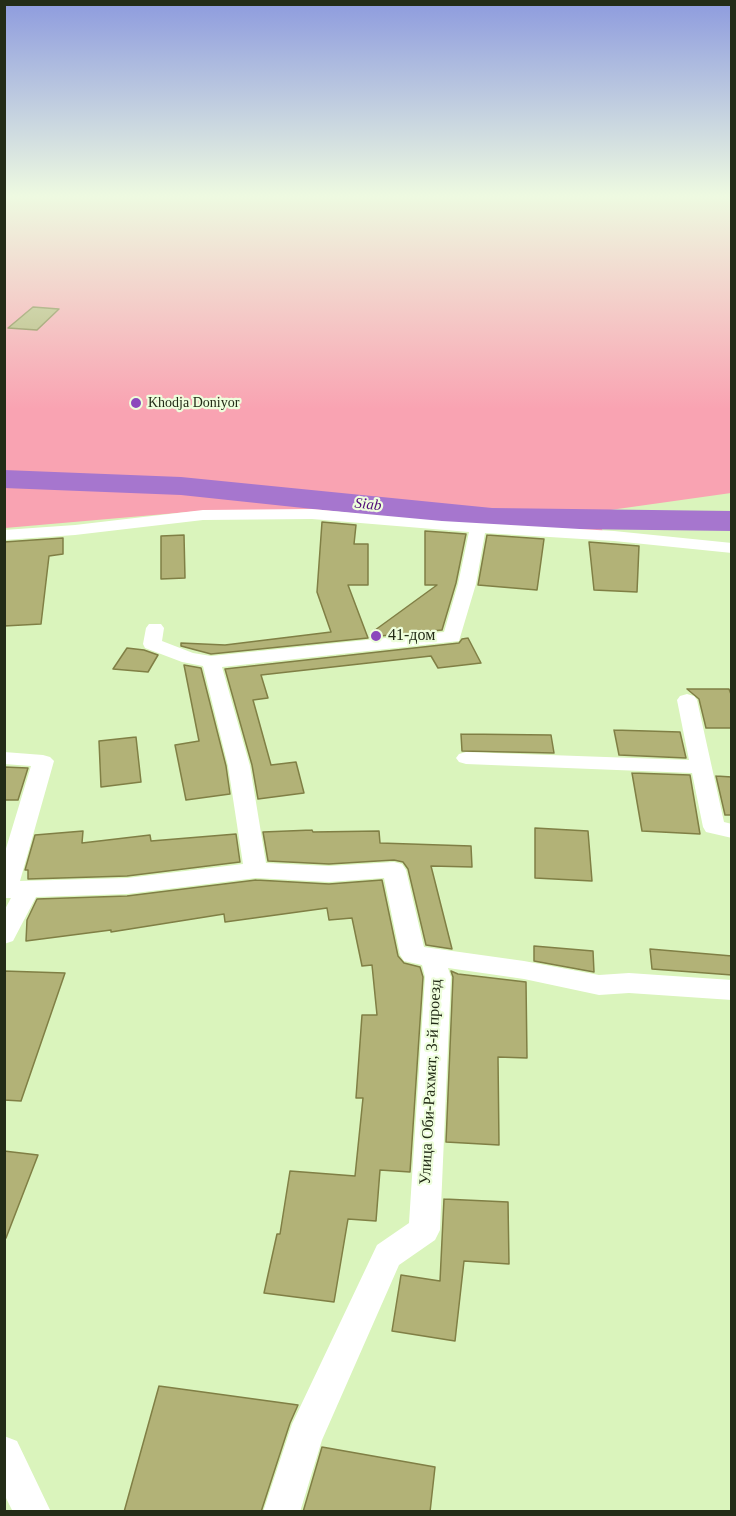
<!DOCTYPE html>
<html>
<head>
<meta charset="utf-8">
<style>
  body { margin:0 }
  #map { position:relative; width:736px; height:1516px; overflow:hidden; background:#daf4bc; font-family:"Times New Roman",serif }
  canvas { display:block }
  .frame { position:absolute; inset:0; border:6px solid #232c17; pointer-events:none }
</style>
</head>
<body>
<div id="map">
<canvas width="736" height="1516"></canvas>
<div class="frame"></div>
</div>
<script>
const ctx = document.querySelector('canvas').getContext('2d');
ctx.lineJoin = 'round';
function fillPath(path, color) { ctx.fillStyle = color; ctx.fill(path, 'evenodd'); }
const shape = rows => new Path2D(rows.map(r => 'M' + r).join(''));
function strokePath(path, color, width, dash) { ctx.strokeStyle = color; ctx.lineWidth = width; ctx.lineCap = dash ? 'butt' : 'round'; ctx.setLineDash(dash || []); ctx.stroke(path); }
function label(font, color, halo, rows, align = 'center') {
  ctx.font = font + ' "Times New Roman",serif'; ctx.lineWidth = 4.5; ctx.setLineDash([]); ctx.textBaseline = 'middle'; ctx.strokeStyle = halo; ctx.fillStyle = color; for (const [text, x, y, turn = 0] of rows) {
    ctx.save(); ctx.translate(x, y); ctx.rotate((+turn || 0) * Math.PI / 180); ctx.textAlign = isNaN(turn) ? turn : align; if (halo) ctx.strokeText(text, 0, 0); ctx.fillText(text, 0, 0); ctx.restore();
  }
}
fillPath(shape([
  [5,197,731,197,731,493,596,512,604,535,379,509,336,511,211,510,5,528]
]), '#f9a3b2');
fillPath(shape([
  [4,470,181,477,492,508,732,511,732,531,492,528,181,495,4,488,4,470]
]), '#a676ce');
const building = shape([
  [33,307,59,309,37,330,8,328,33,307],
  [322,522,356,525,354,544,368,544,368,585,348,585,368,638,211,654,181,646,181,643,225,645,331,632,317,592,322,522],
  [425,531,466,534,456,583,442,630,370,637,371,633,437,585,425,585,425,531],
  [184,535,185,578,161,579,161,536,184,535],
  [487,535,544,539,537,590,478,585,487,535],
  [63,538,63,554,49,556,41,624,4,626,4,542,63,538],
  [589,542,639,546,637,592,594,590,589,542],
  [468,638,481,663,438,668,431,656,261,675,268,698,253,700,271,765,296,762,304,793,258,799,252,765,225,669,459,643,462,639,468,638],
  [127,648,144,650,158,655,148,672,113,669,127,648],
  [184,665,201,668,226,766,230,794,186,800,175,745,199,741,184,665],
  [687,689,729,689,732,697,732,728,706,728,699,699,687,689],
  [614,730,680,732,686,758,619,755,614,730],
  [461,734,551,735,554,753,462,751,461,734],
  [136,737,141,782,101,787,99,741,136,737],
  [4,767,28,768,18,800,4,800,4,767],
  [632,773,690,775,700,834,642,831,632,773],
  [716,776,732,777,732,815,725,815,716,776],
  [535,828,588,831,592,881,535,878,535,828],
  [312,830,313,832,379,831,380,843,471,846,472,867,431,866,452,949,426,945,408,869,403,862,394,860,329,864,268,861,263,832,312,830],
  [83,831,82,843,150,835,151,841,236,834,240,862,127,876,28,879,28,870,25,870,35,835,83,831],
  [256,880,329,884,382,880,398,956,404,963,420,967,423,977,410,1172,380,1170,376,1221,348,1219,334,1302,264,1293,277,1234,280,1234,290,1171,355,1176,363,1098,356,1098,362,1015,377,1015,372,965,362,966,352,918,329,920,327,908,225,922,224,914,111,932,111,930,26,941,27,920,37,899,127,896,256,880],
  [534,946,593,951,594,972,534,961,534,946],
  [650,949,732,956,732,975,652,969,650,949],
  [4,971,65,973,21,1101,4,1100,4,971],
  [451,971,458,974,526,982,527,1058,498,1057,499,1145,446,1142,453,977,451,971],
  [4,1151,38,1155,6,1238,4,1237,4,1151],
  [444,1199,508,1202,509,1264,464,1261,455,1341,392,1331,401,1275,440,1281,444,1199],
  [159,1386,298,1405,290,1423,261,1512,124,1512,159,1386],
  [322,1447,435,1467,430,1512,303,1512,322,1447]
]);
fillPath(building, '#b2b277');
strokePath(building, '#807f45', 1.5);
fillPath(shape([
  [312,509,442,521,614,531,732,543,732,553,614,541,485,533,476,584,459,641,222,667,250,766,266,863,329,866,394,862,402,864,406,870,424,947,524,961,599,975,629,973,732,980,732,1000,629,993,599,995,524,979,448,968,451,977,440,1230,435,1240,399,1265,322,1440,300,1512,263,1512,292,1424,377,1245,409,1223,425,977,422,965,404,961,400,955,384,878,329,882,256,878,127,894,36,897,13,941,4,944,4,911,11,898,4,898,4,855,31,766,4,764,4,752,43,755,50,757,54,761,20,881,127,878,243,864,228,766,203,666,182,662,145,648,143,644,146,628,149,624,161,624,164,628,162,641,193,653,211,656,444,632,458,584,469,532,312,519,203,520,75,535,4,540,4,530,75,525,203,510,312,509],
  [687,694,694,696,697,700,724,822,732,824,732,838,706,832,703,827,692,773,466,764,459,762,456,758,459,754,466,752,689,760,677,700,680,696,687,694],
  [4,1436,17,1441,51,1512,13,1512,4,1494,4,1436]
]), '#fff');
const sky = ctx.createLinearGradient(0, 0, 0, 409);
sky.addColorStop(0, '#8d9bde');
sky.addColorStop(0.48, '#eefae1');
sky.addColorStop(1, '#eefae100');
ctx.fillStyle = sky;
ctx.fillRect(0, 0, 736, 409);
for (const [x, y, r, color] of [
  [136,403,6,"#8b48bc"],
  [376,636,6,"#8b48bc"]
]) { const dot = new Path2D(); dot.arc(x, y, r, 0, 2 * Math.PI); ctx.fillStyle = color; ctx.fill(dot); strokePath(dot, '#eefedc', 2); }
label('14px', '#232c17', '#eefedc', [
  ["Khodja Doniyor",148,403]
], 'left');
label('italic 15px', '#500978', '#eefedc', [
  ["Siab",368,505,6]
]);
label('16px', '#232c17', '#eefedc', [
  ["41-дом",388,636]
], 'left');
label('16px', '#232c17', '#eefedc', [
  ["Улица Оби-Рахмат, 3-й проезд",431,1082,-87]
]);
</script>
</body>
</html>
